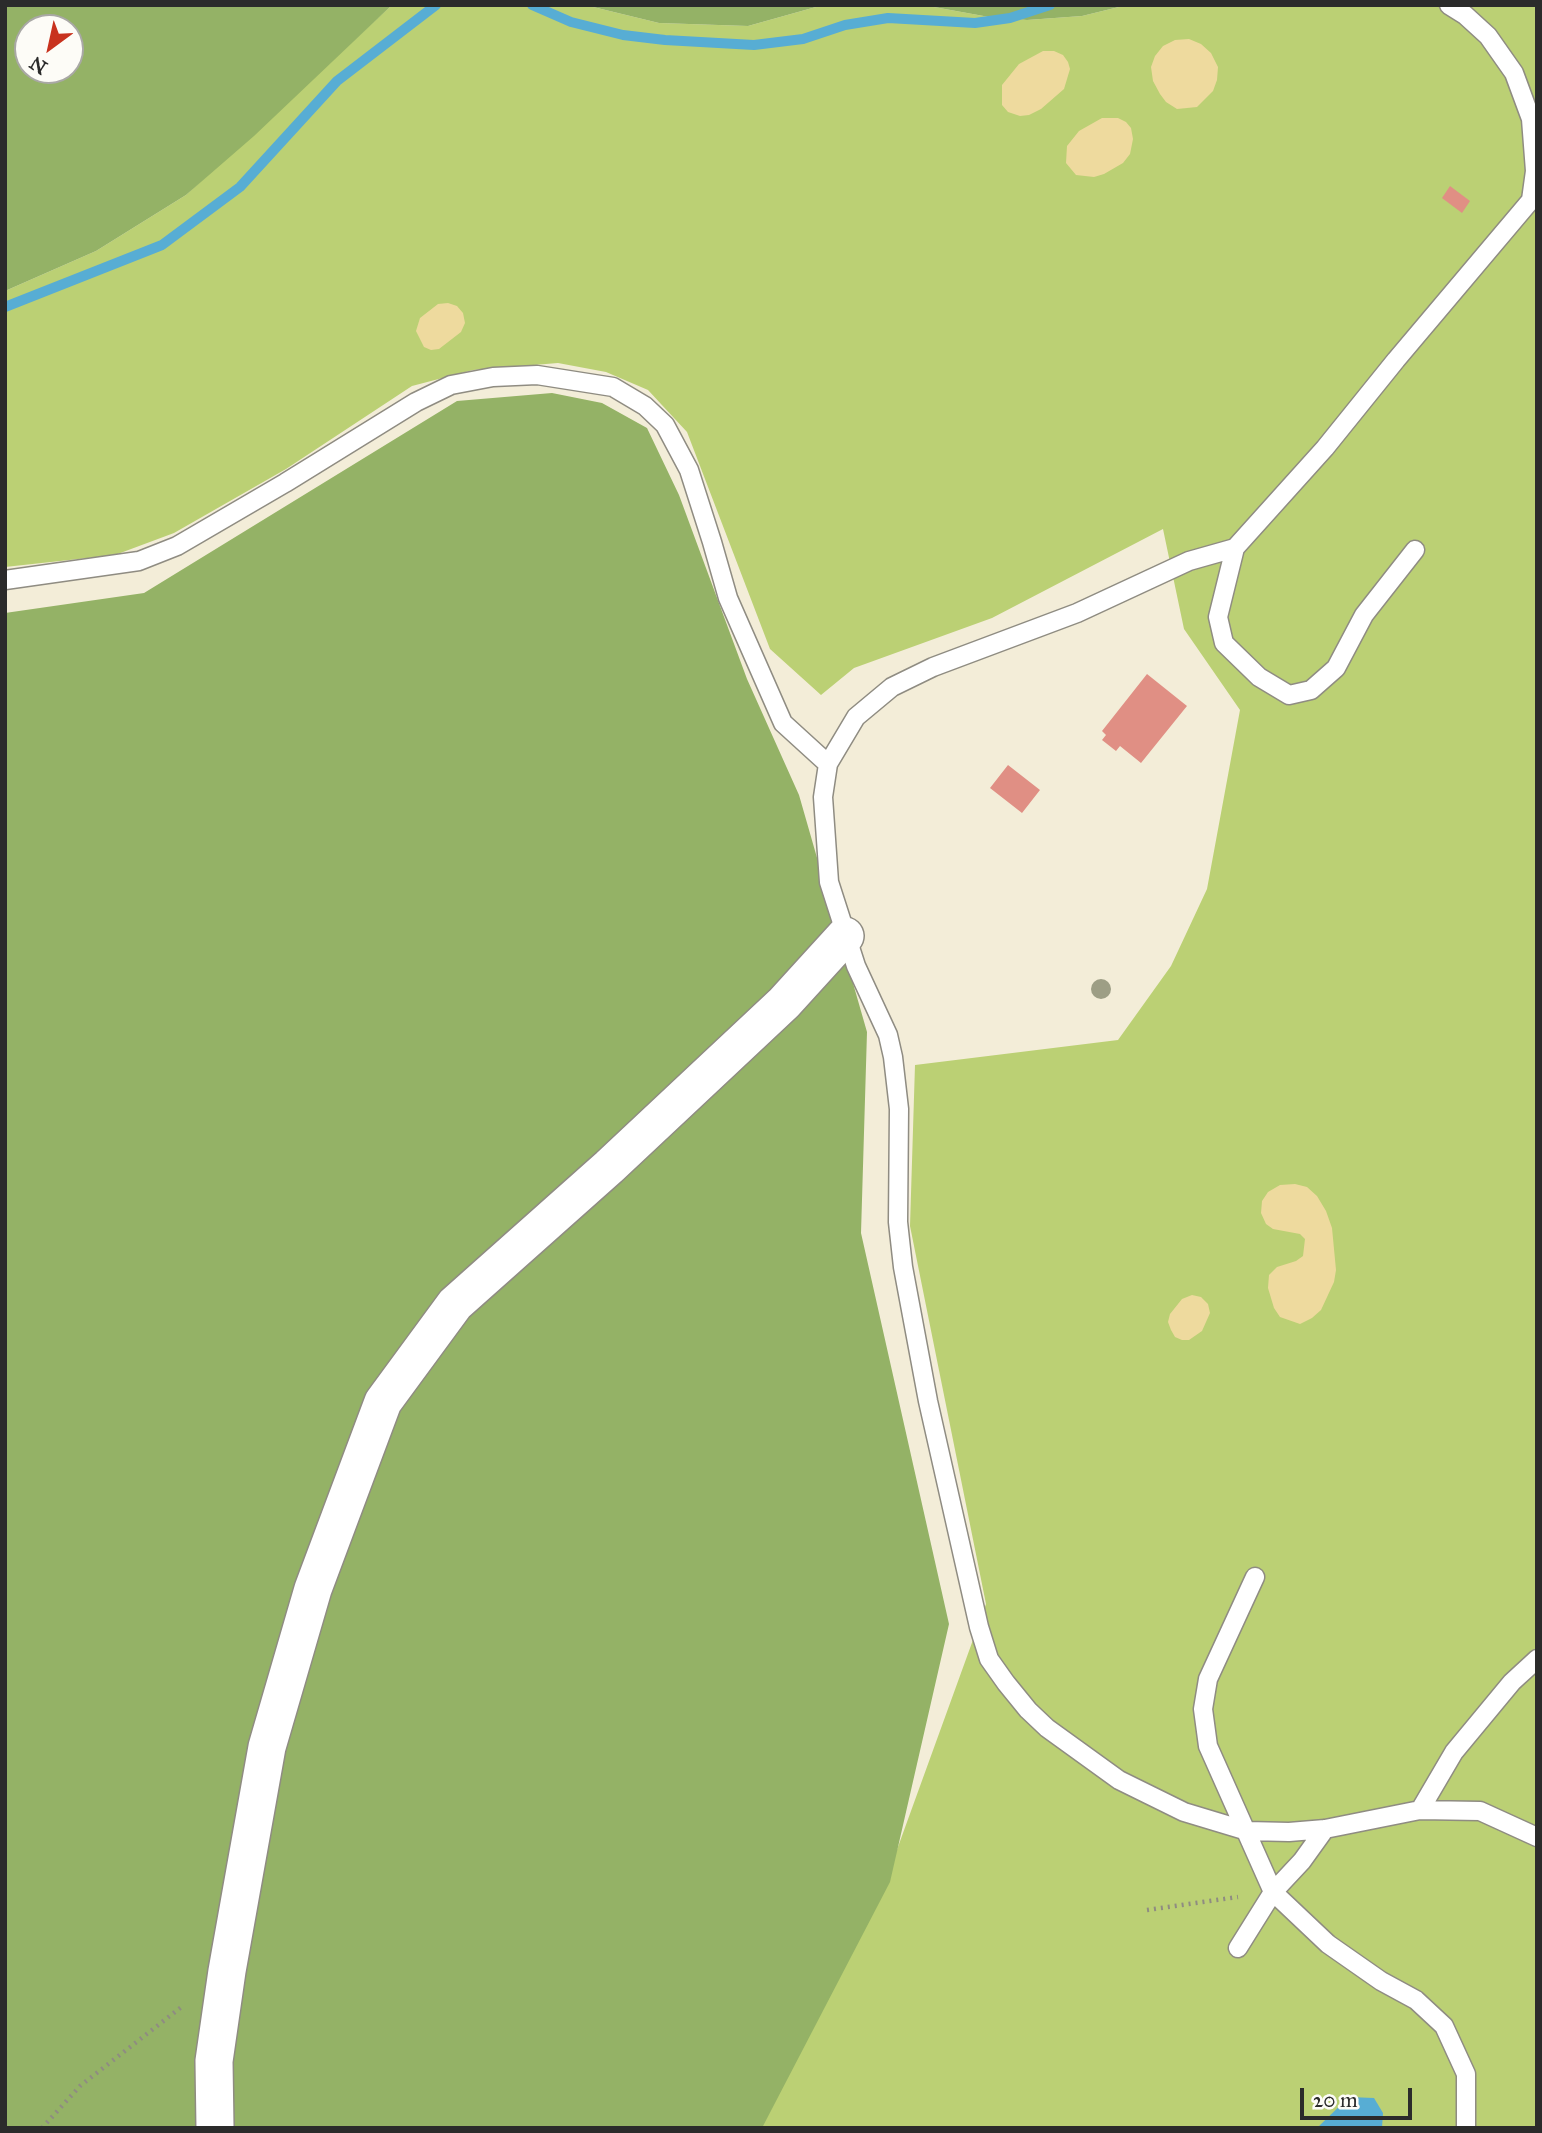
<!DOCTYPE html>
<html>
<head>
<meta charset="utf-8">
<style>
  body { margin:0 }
  #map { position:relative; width:1542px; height:2133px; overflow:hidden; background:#f3edd8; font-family:"IM FELL Great Primer",serif }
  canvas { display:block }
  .frame { position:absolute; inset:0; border:7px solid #2b2b2b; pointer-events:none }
  .north { position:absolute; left:14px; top:14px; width:70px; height:70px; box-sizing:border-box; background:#fdfcf7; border:2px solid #a9a8a5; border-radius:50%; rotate:213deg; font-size:19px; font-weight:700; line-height:28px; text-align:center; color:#2b2b2b }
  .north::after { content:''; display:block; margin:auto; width:24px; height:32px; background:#c8321e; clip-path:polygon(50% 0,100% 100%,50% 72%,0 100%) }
  .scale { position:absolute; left:1300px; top:2088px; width:112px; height:32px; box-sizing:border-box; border:4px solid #2b2b2b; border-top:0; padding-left:9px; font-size:21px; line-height:24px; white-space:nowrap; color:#2b2b2b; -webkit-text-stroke:5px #fdfcf7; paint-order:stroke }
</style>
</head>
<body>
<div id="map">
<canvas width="1542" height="2133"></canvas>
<div class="frame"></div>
<div class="north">N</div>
<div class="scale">20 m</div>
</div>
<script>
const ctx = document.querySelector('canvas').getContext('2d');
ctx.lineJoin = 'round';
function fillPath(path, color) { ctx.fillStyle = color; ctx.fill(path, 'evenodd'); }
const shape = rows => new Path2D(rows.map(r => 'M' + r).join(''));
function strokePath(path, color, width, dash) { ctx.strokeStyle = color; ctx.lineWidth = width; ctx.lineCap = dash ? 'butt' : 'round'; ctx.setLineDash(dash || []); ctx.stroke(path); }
fillPath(shape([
  [392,5,585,5,659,23,748,26,823,5,923,5,989,17,1027,20,1082,16,1127,5,1537,5,1537,2128,761,2128,882,1891,986,1604,910,1226,915,1065,1118,1040,1171,966,1207,889,1240,710,1184,629,1163,529,992,618,854,668,821,695,770,649,687,432,648,390,606,372,558,363,473,370,412,386,286,469,174,533,115,555,5,567,5,291,96,251,186,195]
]), '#bbd074');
fillPath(shape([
  [5,5,392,5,254,136,186,195,96,251,5,291],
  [28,28,70,28,70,70,28,70],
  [585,5,823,5,748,26,659,23],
  [923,5,1127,5,1082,16,1027,20,989,17],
  [552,393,602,403,647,428,679,495,747,679,799,795,867,1032,861,1233,949,1624,890,1882,762,2128,5,2128,5,613,144,593,457,401]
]), '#94b266');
fillPath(shape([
  [1189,39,1201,44,1211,53,1218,67,1217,80,1213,91,1197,107,1177,109,1166,102,1160,94,1153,81,1151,67,1155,56,1163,46,1175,40],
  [1043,51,1054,51,1063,55,1068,62,1070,69,1064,89,1041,109,1029,115,1020,116,1008,112,1002,105,1002,85,1019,64],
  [1102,118,1118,118,1126,122,1131,128,1133,139,1130,154,1123,163,1104,174,1094,177,1076,175,1066,163,1067,146,1079,131],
  [448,303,457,306,463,313,465,323,461,332,439,349,431,350,424,347,416,331,420,318,438,304],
  [1295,1184,1307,1187,1317,1196,1326,1211,1332,1228,1336,1270,1334,1282,1321,1310,1312,1318,1300,1324,1280,1317,1274,1308,1268,1288,1269,1275,1277,1267,1296,1261,1303,1256,1305,1239,1300,1234,1273,1229,1266,1224,1261,1213,1262,1201,1268,1192,1280,1185],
  [1192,1295,1201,1297,1208,1304,1210,1313,1202,1331,1189,1340,1182,1340,1175,1337,1171,1330,1168,1322,1170,1314,1182,1299]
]), '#eeda9e');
fillPath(shape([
  [1349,2097,1374,2098,1383,2113,1382,2128,1317,2128]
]), '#57add4');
strokePath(shape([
  [532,5,571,22,623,35,665,40,754,45,803,39,845,25,888,18,975,23,1010,18,1050,5],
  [5,307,162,245,240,187,337,81,436,5]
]), '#57add4', 10);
fillPath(shape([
  [1450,186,1470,201,1462,213,1442,198],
  [1147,674,1187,706,1141,763,1120,746,1116,751,1102,740,1106,735,1102,731],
  [1008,765,1040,790,1022,813,990,788]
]), '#e08f84');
const service = shape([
  [1449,5,1465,15,1488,36,1514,73,1531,119,1535,171,1531,200],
  [1235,548,1189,561,1077,613,933,667,892,687,856,717,828,764,823,797,829,882,856,966,888,1035,893,1057,899,1109,898,1222,903,1267,928,1401,979,1627,989,1659,1006,1683,1028,1710,1047,1728,1119,1780,1184,1812,1247,1831,1289,1832,1325,1829,1420,1810,1480,1811,1537,1837],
  [1415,550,1364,615,1336,668,1311,690,1289,695,1259,677,1224,643,1218,617,1235,548,1325,448,1396,360,1537,193],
  [5,580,139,561,177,546,285,483,416,402,451,385,493,377,537,375,613,387,645,406,665,425,689,470,712,542,728,598,783,723,828,764],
  [1255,1577,1208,1679,1203,1709,1208,1746,1273,1892,1328,1944,1381,1981,1416,2000,1444,2026,1466,2074,1466,2128],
  [1420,1810,1454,1752,1512,1682,1537,1659],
  [1238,1948,1273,1892,1302,1861,1325,1829]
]);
const minor = shape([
  [215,2128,214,2061,227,1971,267,1747,313,1589,383,1402,455,1304,609,1167,784,1003,845,936]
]);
strokePath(service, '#8f8c82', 21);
strokePath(minor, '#8f8c82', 40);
strokePath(shape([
  [1147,1910,1238,1897],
  [42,2128,80,2086,184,2005]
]), '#8f8c82', 4.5, [2, 5]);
strokePath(service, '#fff', 18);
strokePath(minor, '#fff', 37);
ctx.fillStyle = '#9d9e85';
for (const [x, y] of [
  [1101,989]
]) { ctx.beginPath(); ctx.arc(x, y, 10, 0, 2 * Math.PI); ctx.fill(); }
</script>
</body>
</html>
